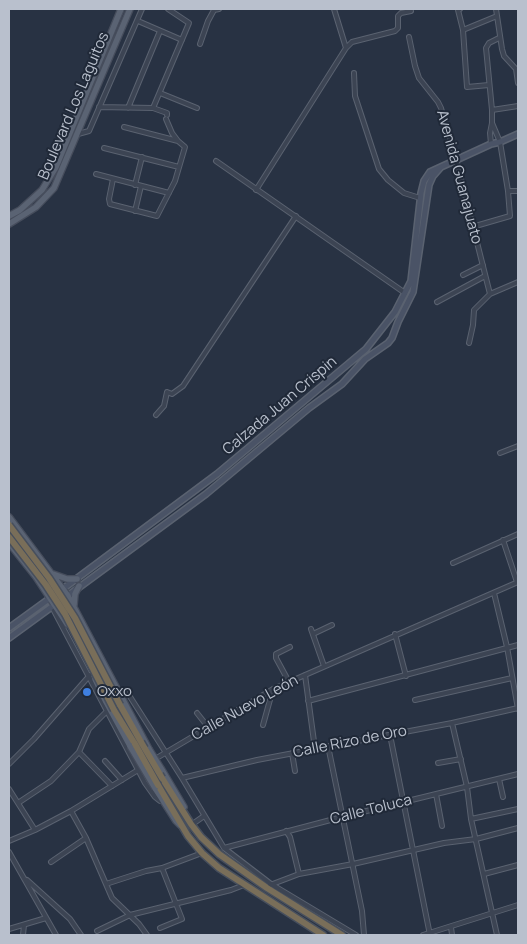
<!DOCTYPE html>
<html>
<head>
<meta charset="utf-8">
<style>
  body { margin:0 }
  #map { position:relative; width:527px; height:944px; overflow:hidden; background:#283243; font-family:Manrope,sans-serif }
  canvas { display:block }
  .frame { position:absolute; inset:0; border:10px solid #b9c0cd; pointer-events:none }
</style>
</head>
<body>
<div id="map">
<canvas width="527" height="944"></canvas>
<div class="frame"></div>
</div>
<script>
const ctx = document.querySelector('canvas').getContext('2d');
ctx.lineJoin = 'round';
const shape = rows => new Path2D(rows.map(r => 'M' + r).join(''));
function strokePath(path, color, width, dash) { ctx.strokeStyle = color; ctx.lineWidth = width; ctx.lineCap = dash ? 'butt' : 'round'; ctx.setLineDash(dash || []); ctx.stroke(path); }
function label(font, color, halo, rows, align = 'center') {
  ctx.font = font + ' Manrope,sans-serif'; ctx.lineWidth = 4; ctx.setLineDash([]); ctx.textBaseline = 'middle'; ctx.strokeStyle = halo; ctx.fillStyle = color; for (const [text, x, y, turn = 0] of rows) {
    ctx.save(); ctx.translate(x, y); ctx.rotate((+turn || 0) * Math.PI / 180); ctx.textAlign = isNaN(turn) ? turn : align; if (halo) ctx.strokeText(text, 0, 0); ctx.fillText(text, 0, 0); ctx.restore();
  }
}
const street = shape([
  [334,9,346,48],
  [460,9,458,10,463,30,467,87,489,85],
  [496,9,502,49,504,56,516,69,518,83],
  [138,21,182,40],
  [463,30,497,16],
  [409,37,415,66,419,78,438,102,441,108,456,159,490,294],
  [200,44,208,21,214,10,219,9],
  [354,73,355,96,379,169,388,180,404,193,420,198],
  [160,93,197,108],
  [99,107,153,108,167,113,167,115],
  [128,108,160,31],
  [153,108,189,23,168,9],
  [492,110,518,106],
  [166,119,172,133,178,141],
  [78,134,89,131,142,9],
  [491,144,490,133,492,123,492,110,486,48,489,43,499,38],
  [104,148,179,167],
  [216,161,405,293],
  [96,174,169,193],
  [113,179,109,199,110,204,157,216,175,181,185,147,178,141,124,127],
  [135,185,142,157],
  [256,190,346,48,352,42,395,31,398,28,398,16,401,13,411,11],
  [508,191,518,191],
  [135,211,141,186],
  [472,227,510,216,508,191,500,142,492,123],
  [463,275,483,265],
  [437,302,485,276],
  [469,343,473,325,474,310,490,294,518,282],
  [156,415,164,406,167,392,172,394,183,386,296,216],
  [500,453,518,446],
  [503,540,517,582],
  [453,563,518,534],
  [494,593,507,647,518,709],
  [52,607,145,783,155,797,160,801,163,800],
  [311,629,324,666],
  [313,634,332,625],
  [395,634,406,676],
  [305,675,315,749],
  [289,682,276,658,276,654,290,647],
  [117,689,127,692,182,778,224,848,271,884,356,935],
  [415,700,512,678],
  [308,701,518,645],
  [197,713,208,727],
  [452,723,467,787,471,819,497,935],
  [263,725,273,689],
  [390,735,430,935],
  [328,746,362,911,364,935],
  [79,752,112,786],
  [292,753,295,771],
  [155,759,273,689,518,582],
  [105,761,122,780],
  [438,763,461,759],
  [9,764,34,739,90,675],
  [182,778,257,760,452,723,518,708],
  [499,779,503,797],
  [9,789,35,830],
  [436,794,442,826],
  [18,803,51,781,79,752,89,729,106,712],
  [71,811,86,838,112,898,139,924,147,935],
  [471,819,518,809],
  [194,823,204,816],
  [286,831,290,837,299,874],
  [9,841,35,830,71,811,143,767],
  [224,848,342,817,518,774],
  [9,852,56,935],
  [51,862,86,838],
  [484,874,518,865],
  [27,880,70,919,81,935],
  [106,884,146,871,162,868,202,853],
  [270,885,299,874,353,864,444,843,476,839,518,828],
  [451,927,452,935],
  [160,928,182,919,162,868],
  [9,929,46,918],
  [97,931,130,915,231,890,244,885],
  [23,935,24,925],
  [423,935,518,905]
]);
const secondary = shape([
  [60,591,217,474,366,349,395,312,411,281,421,193,424,181,430,172,491,144,500,142,518,134],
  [66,597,206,494,309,408,342,384,365,359,388,343,392,338,398,322,413,292,429,185,433,176,440,168],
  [9,628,53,596],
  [9,638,57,603]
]);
const primary = shape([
  [9,216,20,210,42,190,56,167,121,9],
  [9,224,36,207,54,188,130,9],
  [9,517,68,596,149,749],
  [9,543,36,577,67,624],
  [53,574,67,579,77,579],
  [74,605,75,594,79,586],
  [95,679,106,702,130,746],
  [162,770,184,807],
  [155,788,176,821,180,825]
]);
const highway = shape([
  [120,705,141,742],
  [114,710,135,744],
  [162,778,191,824,201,837,219,854,267,888,342,935],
  [158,785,188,836,202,853,219,868,323,935]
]);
strokePath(street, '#5a6270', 6);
strokePath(secondary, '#5a6270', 8);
strokePath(primary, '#464d5c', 8);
strokePath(highway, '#474f5d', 9);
strokePath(street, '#3c4453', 4);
strokePath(secondary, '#4a5366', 5);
strokePath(primary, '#5a6373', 5.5);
strokePath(highway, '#796e59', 6);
const primaryBridge = shape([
  [130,746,155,788],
  [149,749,162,770]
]);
const highwayBridge = shape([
  [9,525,49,578,75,618,120,705],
  [9,537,46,585,65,614,114,710],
  [141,742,162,778],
  [135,744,158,785]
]);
strokePath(primaryBridge, '#464d5c', 8, []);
strokePath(highwayBridge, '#474f5d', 9, []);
strokePath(primaryBridge, '#5a6373', 5.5);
strokePath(highwayBridge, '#796e59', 6);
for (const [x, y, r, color] of [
  [87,692,5,"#3f7fe0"]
]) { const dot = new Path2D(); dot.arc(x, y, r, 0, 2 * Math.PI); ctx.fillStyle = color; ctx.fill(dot); strokePath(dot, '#202938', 2); }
label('15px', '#b9c0cd', '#202938', [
  ["Boulevard Los Laguitos",74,106,-67],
  ["Avenida Guanajuato",459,177,75],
  ["Calzada Juan Crispin",280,406,-40],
  ["Calle Nuevo León",245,708,-29],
  ["Calle Rizo de Oro",350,742,-11],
  ["Calle Toluca",371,810,-14]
]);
label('15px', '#b9c0cd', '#202938', [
  ["Oxxo",97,692]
], 'left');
</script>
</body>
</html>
